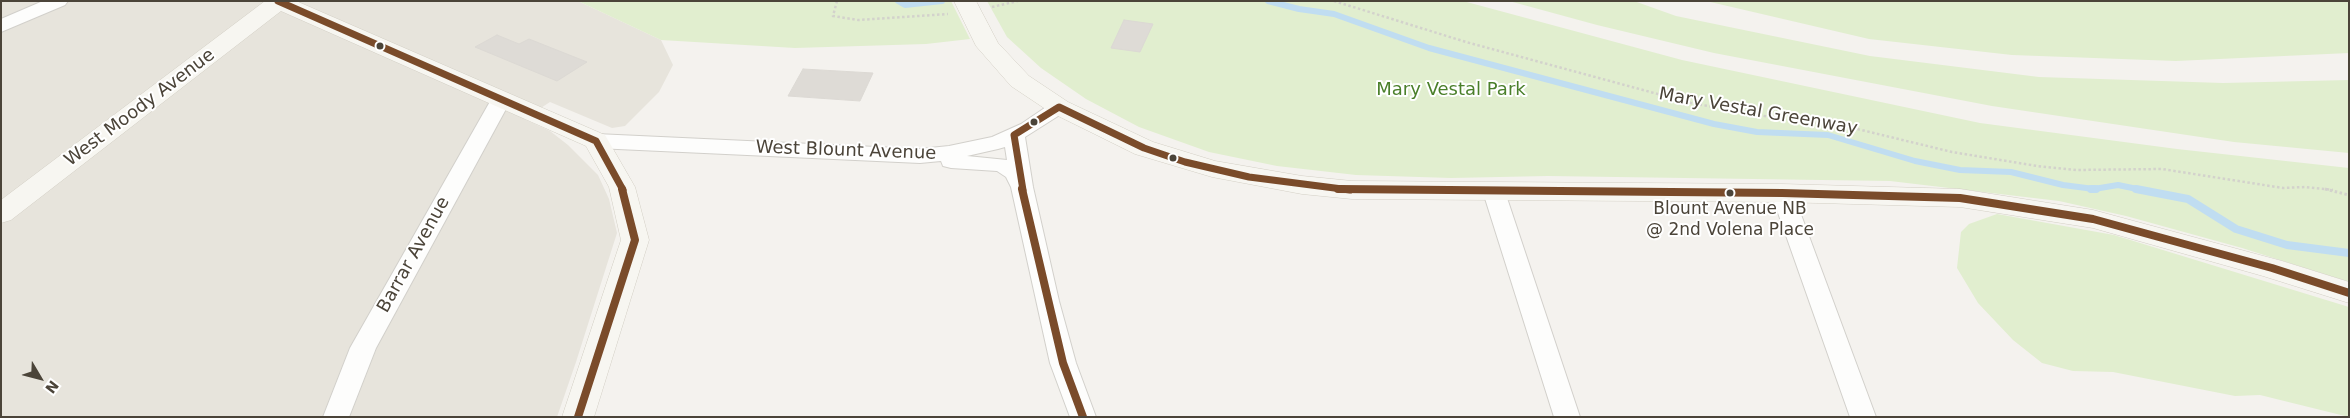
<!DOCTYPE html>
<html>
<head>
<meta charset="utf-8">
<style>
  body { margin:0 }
  #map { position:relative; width:2350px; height:418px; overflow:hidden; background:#f4f2ee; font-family:"DejaVu Sans",sans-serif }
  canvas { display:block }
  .frame { position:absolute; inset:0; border:2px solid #4b4439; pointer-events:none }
  .north { position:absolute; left:15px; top:353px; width:50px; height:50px; -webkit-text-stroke:4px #fff; paint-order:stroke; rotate:127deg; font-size:14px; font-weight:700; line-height:20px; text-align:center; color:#4b4439 }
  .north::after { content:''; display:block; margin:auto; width:18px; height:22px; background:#4b4439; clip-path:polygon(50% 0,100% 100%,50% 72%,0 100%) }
</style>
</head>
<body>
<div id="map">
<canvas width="2350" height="418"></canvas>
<div class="frame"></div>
<div class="north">N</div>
</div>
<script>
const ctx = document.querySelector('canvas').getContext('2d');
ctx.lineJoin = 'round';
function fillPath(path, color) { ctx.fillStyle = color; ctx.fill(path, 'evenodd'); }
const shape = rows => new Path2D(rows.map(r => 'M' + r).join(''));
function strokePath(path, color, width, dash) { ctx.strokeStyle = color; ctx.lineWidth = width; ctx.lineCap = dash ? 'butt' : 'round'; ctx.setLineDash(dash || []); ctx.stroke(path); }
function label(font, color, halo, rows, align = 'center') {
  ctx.font = font + ' "DejaVu Sans",sans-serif'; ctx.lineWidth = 4; ctx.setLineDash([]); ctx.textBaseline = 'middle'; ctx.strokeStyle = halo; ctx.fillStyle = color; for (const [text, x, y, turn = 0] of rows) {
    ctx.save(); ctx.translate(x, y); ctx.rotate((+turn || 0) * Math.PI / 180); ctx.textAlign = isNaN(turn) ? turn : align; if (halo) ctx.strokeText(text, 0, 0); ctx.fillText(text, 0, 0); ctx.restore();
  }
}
fillPath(shape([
  [1,1,578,1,661,40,673,65,659,92,625,126,612,128,550,102,524,119,550,131,568,145,598,175,609,199,617,233,576,362,557,417,1,417]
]), '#e7e4dc');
fillPath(shape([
  [578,1,951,1,970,39,926,44,795,48,661,40],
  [987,1,1463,1,1682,60,1980,123,2177,149,2349,168,2349,282,2242,248,2126,216,2059,201,1890,181,1548,176,1451,178,1356,175,1277,166,1209,152,1139,127,1086,99,1041,68,1007,37],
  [1509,1,1634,1,1676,16,1870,56,2039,77,2223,83,2349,80,2349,153,2234,142,1992,106,1714,53,1597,25],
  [1706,1,2349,1,2349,53,2176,61,2012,55,1869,39],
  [1997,214,2114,235,2349,307,2349,417,2260,395,2235,396,2113,372,2073,371,2042,363,2013,340,1978,303,1957,268,1961,232,1969,224]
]), '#e1eecf');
strokePath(shape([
  [898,1,905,5,942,1],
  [1268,1,1299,9,1334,14,1429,48,1714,124,1757,132,1828,135,1915,161,1960,170,2011,172,2063,185,2094,189,2118,185,2142,190]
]), '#c0ddf1', 6);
strokePath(shape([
  [2091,189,2096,189],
  [2136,189,2188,199,2236,229,2287,245,2349,253]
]), '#c0ddf1', 8);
const building = shape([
  [1124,20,1153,24,1140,52,1111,48,1124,20],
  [497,35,519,44,529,39,587,62,557,81,475,47,497,35],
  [803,69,873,73,860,101,788,96,803,69]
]);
fillPath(building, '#dedbd6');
strokePath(building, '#dcd9d4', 1);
const street = shape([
  [43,1,68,1,65,5,1,32,1,19,43,1],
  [502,92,509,94,512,98,376,348,349,417,323,417,350,348,492,98,495,94,502,92],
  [1059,101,1066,103,1069,107,1066,111,1025,137,1033,187,1059,301,1076,363,1096,417,1070,417,1050,363,1011,187,1006,177,997,171,951,168,943,166,941,161,920,163,596,148,589,146,585,141,589,136,596,134,920,149,949,146,992,137,1021,124,1052,103,1059,101],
  [1005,147,1007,160,967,156,998,149,1005,147],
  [1494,185,1502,187,1505,192,1580,417,1554,417,1483,192,1486,187,1494,185],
  [1782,186,1790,188,1793,193,1876,417,1850,417,1771,193,1774,188,1782,186]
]);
const secondary = shape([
  [265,1,296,1,605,135,635,187,649,240,594,417,562,417,621,240,609,187,586,146,281,11,11,220,1,223,1,200,265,1],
  [954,1,976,1,998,43,1029,76,1068,102,1153,142,1215,161,1302,176,1352,181,1782,184,1960,189,2093,210,2282,261,2349,282,2349,303,2263,276,2093,228,1960,207,1782,202,1352,199,1302,194,1212,177,1135,154,1050,112,1011,86,976,46,954,1]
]);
strokePath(street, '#d2d0cb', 2);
strokePath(secondary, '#d3cfc5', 1);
strokePath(shape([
  [837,1,833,16,858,20,948,14],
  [1334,1,1466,42,1691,103,1781,119,1845,126,1952,152,2037,166,2076,170,2162,169,2283,188,2305,187,2333,190],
  [992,7,1018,1]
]), '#d3d2cc', 2.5, [2.5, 2.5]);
strokePath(shape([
  [2325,189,2349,195]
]), '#d3d2cc', 3, [2.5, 2.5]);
fillPath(street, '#fdfdfc');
fillPath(secondary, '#f7f6f1');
strokePath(shape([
  [278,1,596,141,623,190],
  [1023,190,1014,135,1059,107,1144,148,1185,162,1249,177,1350,190]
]), '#7a4b2a', 7);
strokePath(shape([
  [1022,189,1063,363,1083,417],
  [1338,189,1782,193,1960,198,2093,219,2272,268,2349,293],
  [578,417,635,240,622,189]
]), '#7a4b2a', 8);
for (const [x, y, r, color] of [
  [380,46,4.5,"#4b4439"],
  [1034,122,4.5,"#4b4439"],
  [1173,158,4.5,"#4b4439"],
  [1730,193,4.5,"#4b4439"]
]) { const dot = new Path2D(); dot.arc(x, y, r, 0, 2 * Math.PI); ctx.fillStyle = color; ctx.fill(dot); strokePath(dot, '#fff', 2); }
label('17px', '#4b4439', '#fff', [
  ["Blount Avenue NB",1730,210],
  ["@ 2nd Volena Place",1730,231]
]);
label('18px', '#4a7f2a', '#fff', [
  ["Mary Vestal Park",1451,90]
]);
label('18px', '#4b4439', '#fff', [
  ["West Moody Avenue",140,108,-37],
  ["Mary Vestal Greenway",1758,112,10],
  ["West Blount Avenue",846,151,2],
  ["Barrar Avenue",414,255,-61]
]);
</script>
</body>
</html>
